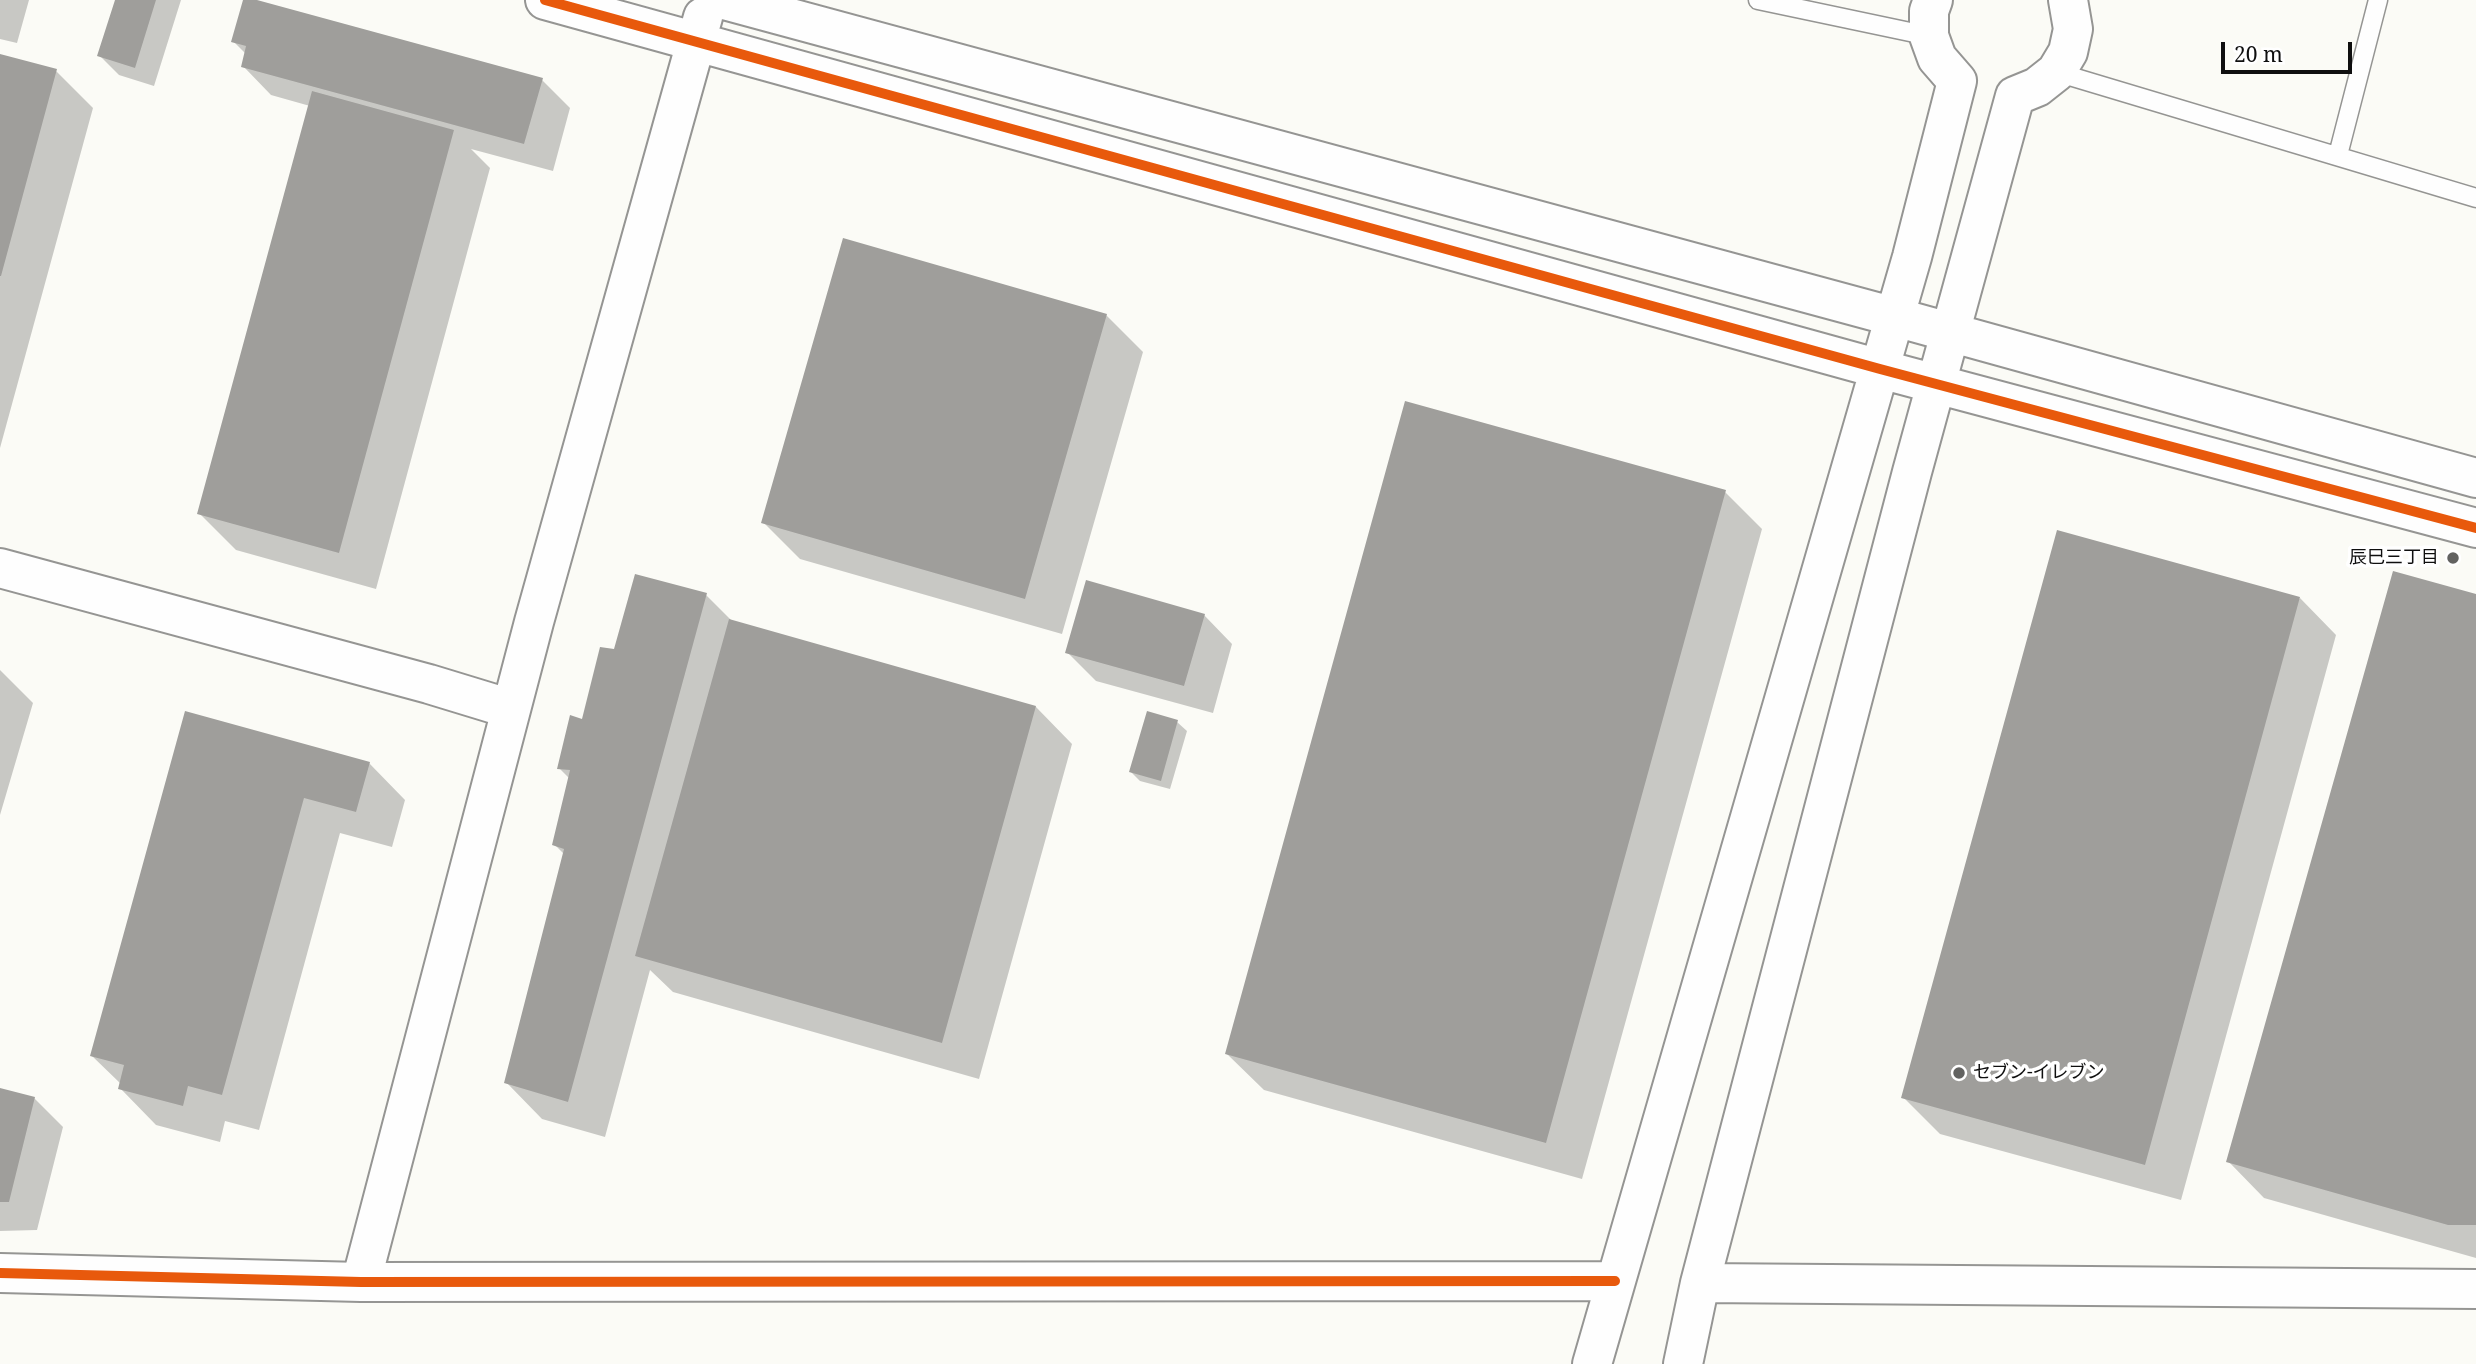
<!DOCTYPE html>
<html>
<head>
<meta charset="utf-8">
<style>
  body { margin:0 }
  #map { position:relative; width:2476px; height:1364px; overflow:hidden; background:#fbfbf6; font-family:"Noto Serif",serif }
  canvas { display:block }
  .scale { position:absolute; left:2221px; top:42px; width:131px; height:32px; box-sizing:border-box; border:4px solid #0f0f0f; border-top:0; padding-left:9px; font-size:21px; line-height:24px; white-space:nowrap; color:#0f0f0f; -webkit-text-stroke:5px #fff; paint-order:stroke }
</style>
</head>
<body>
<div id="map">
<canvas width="2476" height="1364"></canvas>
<div class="scale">20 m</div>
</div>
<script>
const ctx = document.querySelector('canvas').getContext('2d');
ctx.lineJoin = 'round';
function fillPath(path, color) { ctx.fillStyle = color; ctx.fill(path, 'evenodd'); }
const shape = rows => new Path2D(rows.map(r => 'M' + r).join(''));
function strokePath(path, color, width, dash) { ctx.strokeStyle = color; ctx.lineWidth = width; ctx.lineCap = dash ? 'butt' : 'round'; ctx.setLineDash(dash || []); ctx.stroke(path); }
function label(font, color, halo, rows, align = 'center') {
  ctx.font = font + ' "Noto Serif","Noto Sans JP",serif'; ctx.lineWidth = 7; ctx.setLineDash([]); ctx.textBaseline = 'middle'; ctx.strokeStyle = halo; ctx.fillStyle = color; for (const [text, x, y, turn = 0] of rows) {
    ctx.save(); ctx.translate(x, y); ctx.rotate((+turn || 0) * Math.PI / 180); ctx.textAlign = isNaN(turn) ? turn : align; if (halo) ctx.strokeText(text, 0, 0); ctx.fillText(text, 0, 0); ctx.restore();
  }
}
fillPath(shape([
  [0,0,29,0,17,43,0,39],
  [117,0,181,0,154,86,119,75,99,55],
  [245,0,542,80,570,108,553,171,471,149,490,168,376,589,236,550,199,513,310,106,271,95,243,66,246,54,233,41],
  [0,56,56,71,93,108,0,448],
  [1106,315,1143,352,1062,634,800,559,763,522],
  [1725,492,1762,529,1582,1179,1264,1090,1227,1054],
  [706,595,734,623,1036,707,1072,744,979,1079,673,992,650,970,605,1137,542,1119,506,1082,565,855,554,844,570,779,559,768,615,651],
  [2476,596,2476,1258,2264,1198,2228,1161],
  [2300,598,2336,635,2181,1200,1940,1134,1903,1097],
  [1204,615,1232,644,1213,713,1096,681,1067,652],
  [0,670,33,703,0,815],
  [186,713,369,763,405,800,392,847,340,833,259,1130,225,1121,220,1142,156,1125,120,1088,121,1084,92,1056],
  [1177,722,1187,731,1170,789,1140,781,1131,772],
  [0,1089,34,1098,63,1127,37,1230,0,1231]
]), '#0003');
fillPath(shape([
  [115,0,156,0,135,68,97,56],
  [243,0,257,0,543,78,524,144,241,67,246,46,231,42],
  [0,54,57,69,1,276,0,276],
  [312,91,454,130,339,553,197,514],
  [843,238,1107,314,1025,599,761,523],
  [1405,401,1726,490,1546,1143,1225,1054],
  [2057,530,2300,597,2145,1165,1901,1098],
  [2393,571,2476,594,2476,1225,2448,1225,2226,1162],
  [635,574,707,593,568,1102,504,1083,564,849,552,845,570,770,557,769,570,715,582,719,600,647,614,649],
  [1086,580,1205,614,1184,686,1065,653],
  [729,619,1036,706,942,1043,635,956],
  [185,711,370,762,356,812,304,798,222,1095,188,1086,183,1106,118,1089,124,1065,90,1056],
  [1147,711,1178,720,1161,781,1129,772],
  [0,1088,35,1097,9,1202,0,1202]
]), '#9f9e9b');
const service = shape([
  [1758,0,1929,36],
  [2056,72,2476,198],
  [2338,155,2378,0]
]);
const tertiary = shape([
  [545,0,1880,369,2476,528],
  [724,0,1895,317,2476,478],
  [0,568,429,684,511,709],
  [0,1273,361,1282,1615,1281],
  [361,1282,534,622,703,17],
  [1700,1283,2476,1289],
  [1592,1364,1912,257,1957,81,1937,58,1929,36,1929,11,1933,0],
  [1683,1364,1700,1283,1912,472,2015,96,2037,87,2056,72,2068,52,2073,29,2068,0]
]);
strokePath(service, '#959593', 21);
strokePath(tertiary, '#959593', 42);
strokePath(service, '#fefefe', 18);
strokePath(tertiary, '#fefefe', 38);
strokePath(shape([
  [545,0,1880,369,2476,528],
  [0,1273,361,1282,1615,1281]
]), '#e8590c', 10);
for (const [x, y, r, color] of [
  [2453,558,7,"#626260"],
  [1959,1073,7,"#626260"]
]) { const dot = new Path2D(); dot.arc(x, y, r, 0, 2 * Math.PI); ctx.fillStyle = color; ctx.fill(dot); strokePath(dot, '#fff', 2.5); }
label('18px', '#0f0f0f', '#fff', [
  ["辰巳三丁目",2439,558],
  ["セブン-イレブン",1973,1073,"left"]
], 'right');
</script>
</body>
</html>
